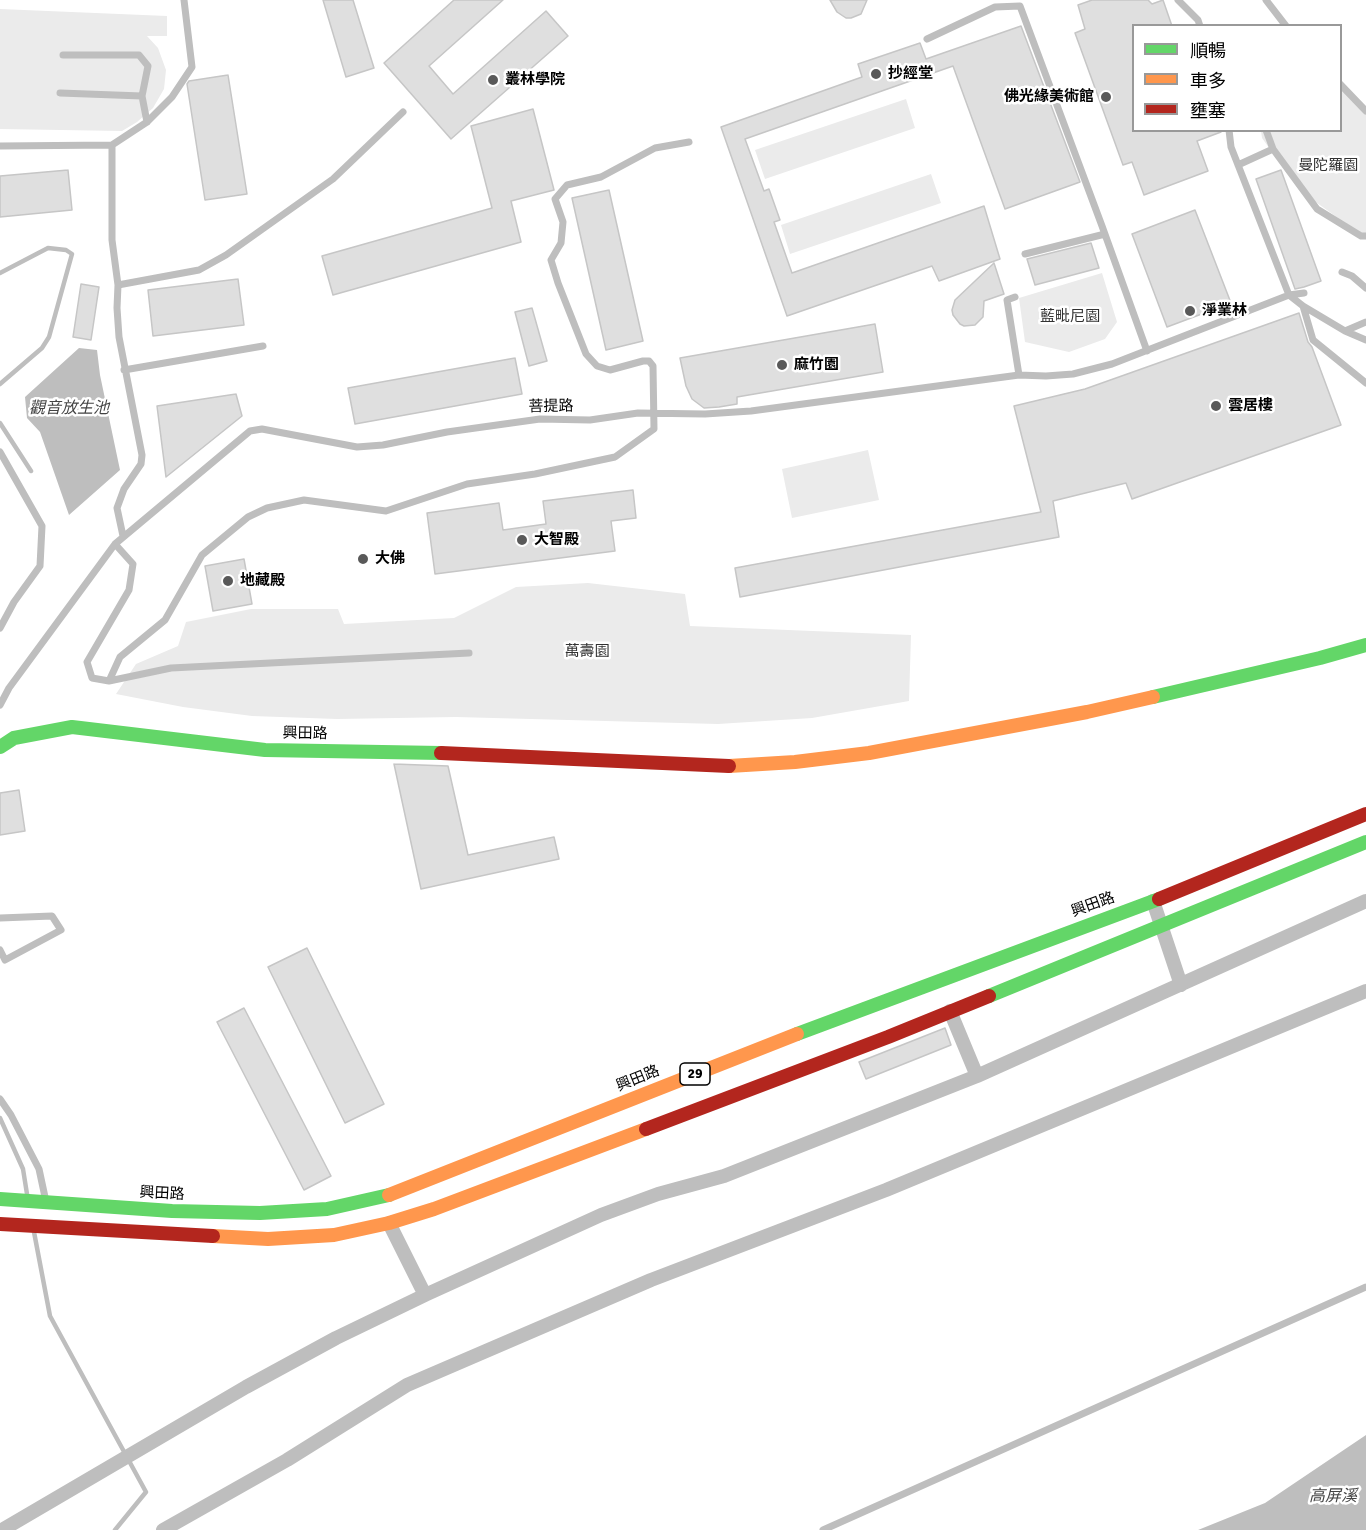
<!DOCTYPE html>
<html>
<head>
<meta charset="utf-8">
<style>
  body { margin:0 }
  #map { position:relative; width:1366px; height:1530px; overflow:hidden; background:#fff; font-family:Signika,"Noto Sans TC",sans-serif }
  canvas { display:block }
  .legend { position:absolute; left:1132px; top:24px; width:210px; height:108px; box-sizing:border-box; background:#fff; border:2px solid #999; margin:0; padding:8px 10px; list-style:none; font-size:18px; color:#000 }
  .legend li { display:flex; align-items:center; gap:12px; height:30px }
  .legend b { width:30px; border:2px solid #999 }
</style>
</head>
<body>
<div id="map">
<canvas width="1366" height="1530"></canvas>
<ul class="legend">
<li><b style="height:8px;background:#63d668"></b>順暢</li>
<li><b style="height:8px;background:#ff974d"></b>車多</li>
<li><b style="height:8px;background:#b3261e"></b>壅塞</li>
</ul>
</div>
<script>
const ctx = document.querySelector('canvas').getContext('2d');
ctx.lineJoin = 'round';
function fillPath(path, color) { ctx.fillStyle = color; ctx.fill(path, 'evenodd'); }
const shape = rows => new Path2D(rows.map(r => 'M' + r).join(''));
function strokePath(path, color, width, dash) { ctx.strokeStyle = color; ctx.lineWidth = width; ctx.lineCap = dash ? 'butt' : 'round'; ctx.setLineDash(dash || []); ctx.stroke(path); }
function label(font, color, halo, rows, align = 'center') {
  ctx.font = font + ' Signika,"Noto Sans TC",sans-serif'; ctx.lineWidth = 5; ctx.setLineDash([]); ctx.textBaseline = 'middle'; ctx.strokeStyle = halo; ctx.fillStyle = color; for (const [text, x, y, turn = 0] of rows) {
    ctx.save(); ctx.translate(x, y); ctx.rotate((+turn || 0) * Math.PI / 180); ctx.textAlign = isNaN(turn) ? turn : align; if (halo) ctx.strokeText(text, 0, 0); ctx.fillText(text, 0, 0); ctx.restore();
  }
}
fillPath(shape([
  [0,9,167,16,167,36,147,36,158,48,166,70,164,89,153,108,137,122,122,131,0,129],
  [1341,88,1366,115,1366,233,1363,234,1338,218,1299,190,1262,138,1261,131,1340,130],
  [906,99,915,128,765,179,755,150],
  [931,174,941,203,790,254,781,225],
  [1102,273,1117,322,1105,339,1069,352,1025,342,1019,298],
  [868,450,879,500,792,518,782,469],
  [588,583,685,594,690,626,911,635,909,701,812,718,718,724,456,717,337,719,252,716,183,707,116,694,136,664,178,646,186,622,251,609,338,609,344,624,454,618,516,587]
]), '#ebebeb');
fillPath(shape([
  [79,348,97,350,100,375,120,470,69,515,40,432,27,418,25,397],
  [1366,1435,1366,1530,1198,1530,1265,1503]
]), '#bebebe');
strokePath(shape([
  [0,273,48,248,66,250,72,254,49,337,42,348,0,384],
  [0,423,31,471],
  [0,1118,23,1169,27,1194],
  [34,1232,50,1316,146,1492,115,1530]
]), '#bebebe', 4.5);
const building = shape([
  [323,0,353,0,374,68,346,77,323,0],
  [454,0,503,0,429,66,453,94,546,11,568,36,451,139,384,63,454,0],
  [830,0,867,0,861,14,851,18,846,18,837,12,830,0],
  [1092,0,1148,0,1152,4,1163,0,1172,26,1134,26,1134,130,1220,130,1221,132,1197,141,1208,171,1144,195,1132,162,1123,165,1075,33,1085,29,1078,5,1092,0],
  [1021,26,1080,182,1005,209,953,66,745,139,764,191,769,189,780,220,774,222,792,273,984,206,1000,259,939,281,932,266,787,316,721,127,862,77,858,64,920,43,926,59,1021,26],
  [228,75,247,194,205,200,187,84,189,81,228,75],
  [533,109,554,190,511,201,521,242,333,295,322,256,492,208,471,126,533,109],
  [68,170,72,210,0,217,0,176,68,170],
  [1281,170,1321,281,1304,287,1295,289,1256,179,1281,170],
  [609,190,643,341,606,350,572,198,609,190],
  [1195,210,1231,303,1167,327,1132,234,1195,210],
  [1091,243,1099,268,1035,285,1027,259,1091,243],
  [994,263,1004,294,984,301,983,317,975,325,964,326,960,324,953,315,952,310,955,300,994,263],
  [238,279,244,325,153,336,148,290,238,279],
  [81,284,99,287,91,340,73,337,81,284],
  [532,308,547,361,529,366,515,312,532,308],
  [1299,313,1308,342,1312,347,1341,425,1132,499,1126,483,1053,501,1059,537,740,597,735,568,1041,512,1014,406,1085,389,1299,313],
  [875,324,883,372,737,397,737,404,719,407,704,408,692,399,686,386,680,358,875,324],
  [515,358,522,394,355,424,348,388,515,358],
  [236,394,242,416,166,477,157,406,236,394],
  [633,490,636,518,611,521,615,551,435,574,427,513,499,503,503,530,546,524,543,501,633,490],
  [244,559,252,604,213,611,205,566,244,559],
  [394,764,448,766,468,855,554,837,559,859,421,889,394,764],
  [19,790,25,831,0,835,0,793,19,790],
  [307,948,384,1104,345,1123,268,967,307,948],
  [244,1008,331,1176,304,1190,217,1022,244,1008],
  [945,1028,951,1045,866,1079,859,1062,945,1028]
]);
fillPath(building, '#dfdfdf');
strokePath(building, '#c6c6c6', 1.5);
strokePath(shape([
  [1178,0,1198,20,1200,26],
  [1266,0,1286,26],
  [927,39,995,7,1020,6,1102,226,1147,351],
  [63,55,139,55,148,66,142,96],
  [1340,84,1366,111],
  [60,93,142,96,147,122],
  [1229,130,1231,147,1289,295,1303,306,1313,340,1366,383],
  [1266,130,1273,149,1317,209,1361,236,1366,236],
  [0,146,112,145],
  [1238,165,1273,149],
  [1025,254,1105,234],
  [1342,272,1352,276,1366,288],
  [118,285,199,270,226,255,333,179,403,112],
  [1015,297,1007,300,1019,375],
  [1303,306,1345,331,1366,322],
  [1345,331,1366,340],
  [124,370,263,346],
  [0,452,42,526,40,566,14,602,0,628],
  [123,536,117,508,124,489,141,464,142,455,119,337,117,308,118,285,112,240,112,145,147,122,172,97,192,67,184,0],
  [115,544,133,564,129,590,87,662,92,678,109,681,120,657,165,620,202,555,248,517,267,508,304,500,386,511,467,484,535,474,615,457,654,429,653,366,649,361,643,361,610,370,597,366,586,354,558,283,551,260,561,243,563,222,555,199,567,185,601,177,655,148,689,142],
  [109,681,171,668,469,653],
  [0,705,9,688,115,544,250,431,262,429,357,447,383,445,447,432,540,419,590,420,638,413,705,414,751,411,1019,375,1046,376,1073,374,1112,364,1289,295,1304,293],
  [0,918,52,916,61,930,5,960,0,950],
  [0,1099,11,1115,39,1169,45,1197],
  [823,1530,1366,1287]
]), '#bebebe', 7);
strokePath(shape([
  [1153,901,1181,985],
  [950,1011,977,1076],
  [389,1223,425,1295],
  [2,1530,246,1387,336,1338,425,1295,601,1215,658,1194,724,1176,977,1076,1366,901],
  [163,1530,287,1460,407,1385,651,1280,886,1190,1366,991]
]), '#bebebe', 14);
strokePath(shape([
  [1153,697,1320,658,1366,645],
  [0,747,14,738,72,727,265,750,441,753],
  [989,996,1366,842],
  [797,1034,1159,899],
  [0,1199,172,1211,260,1213,327,1209,389,1195]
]), '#63d668', 14);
strokePath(shape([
  [729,766,795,762,869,753,1087,712,1153,697],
  [389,1195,797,1034],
  [213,1236,268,1239,334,1235,389,1223,434,1209,646,1129]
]), '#ff974d', 14);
strokePath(shape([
  [441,753,729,766],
  [1159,899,1366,814],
  [646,1129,888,1037,989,996],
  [0,1224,213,1236]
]), '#b3261e', 14);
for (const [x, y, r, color] of [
  [876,74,6,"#595959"],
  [493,80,6,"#595959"],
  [1106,97,6,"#595959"],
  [1190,311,6,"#595959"],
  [782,365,6,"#595959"],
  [1216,406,6,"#595959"],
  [522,540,6,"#595959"],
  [363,559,6,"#595959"],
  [228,581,6,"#595959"]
]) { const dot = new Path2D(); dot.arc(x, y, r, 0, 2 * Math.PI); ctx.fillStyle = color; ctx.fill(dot); strokePath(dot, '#fff', 2); }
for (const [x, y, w] of [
  [695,1074,30]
]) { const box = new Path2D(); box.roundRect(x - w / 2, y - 11, w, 22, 4.5); ctx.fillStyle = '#fff'; ctx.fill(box); strokePath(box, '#000', 1.5); }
label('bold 14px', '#000', null, [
  ["29",695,1074]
]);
label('bold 15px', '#000', '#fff', [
  ["抄經堂",888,74],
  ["叢林學院",505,80],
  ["佛光緣美術館",1094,97,"right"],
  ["淨業林",1202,311],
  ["麻竹園",794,365],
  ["雲居樓",1228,406],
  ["大智殿",534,540],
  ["大佛",375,559],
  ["地藏殿",240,581]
], 'left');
label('15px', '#323232', '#fff', [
  ["曼陀羅園",1328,166],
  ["藍毗尼園",1070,317],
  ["萬壽園",587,652]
]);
label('15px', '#000', '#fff', [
  ["菩提路",551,407,-1],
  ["興田路",305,734,1],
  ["興田路",1093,905,-20],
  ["興田路",638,1079,-22],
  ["興田路",162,1194,3]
]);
label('italic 16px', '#434343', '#fff', [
  ["觀音放生池",69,409],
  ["高屏溪",1333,1497]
]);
</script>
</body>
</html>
